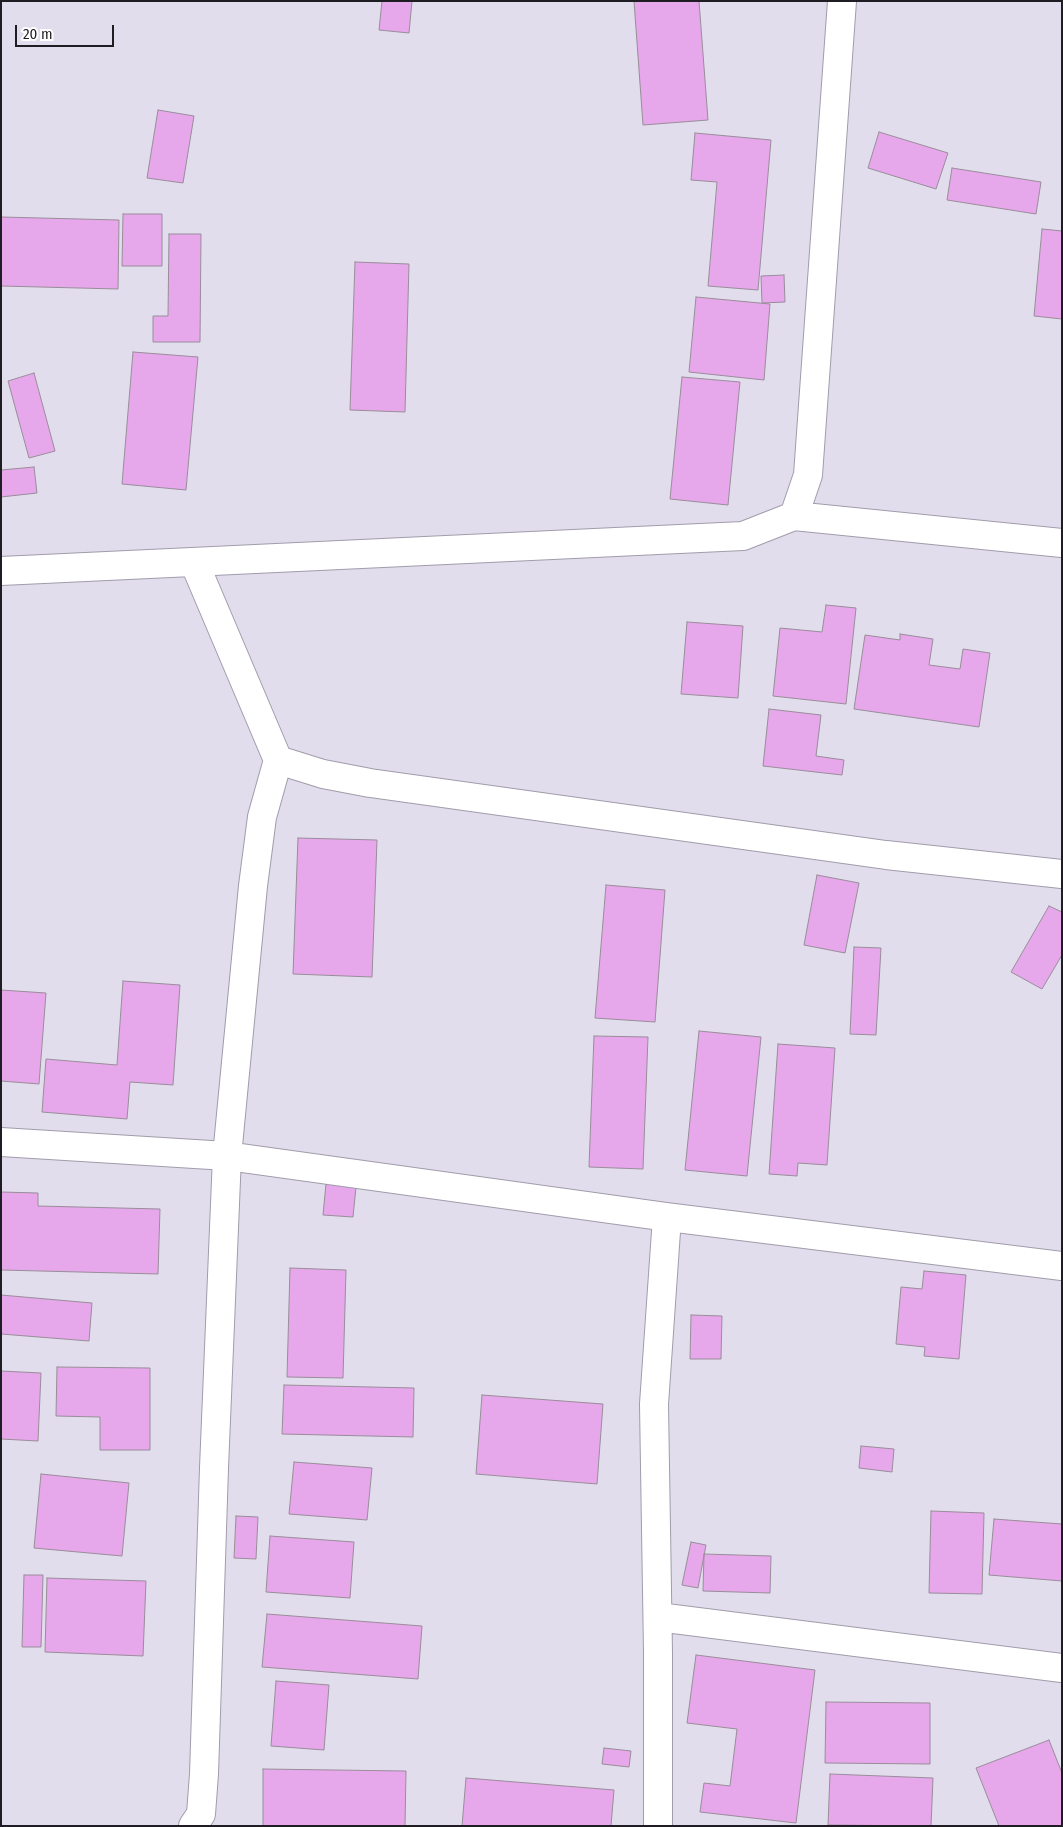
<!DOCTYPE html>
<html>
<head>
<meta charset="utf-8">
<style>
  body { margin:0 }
  #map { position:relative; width:1063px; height:1827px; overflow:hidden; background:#e2dded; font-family:"Fira Sans Condensed",sans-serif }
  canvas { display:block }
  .frame { position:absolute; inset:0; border:2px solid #1f1d23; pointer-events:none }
  .scale { position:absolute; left:15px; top:25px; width:99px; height:22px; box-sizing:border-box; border:2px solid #1f1d23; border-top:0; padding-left:6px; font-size:15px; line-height:18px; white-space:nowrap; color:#1f1d23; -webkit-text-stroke:4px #fff; paint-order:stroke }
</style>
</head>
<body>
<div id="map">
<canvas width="1063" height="1827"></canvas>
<div class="frame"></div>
<div class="scale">20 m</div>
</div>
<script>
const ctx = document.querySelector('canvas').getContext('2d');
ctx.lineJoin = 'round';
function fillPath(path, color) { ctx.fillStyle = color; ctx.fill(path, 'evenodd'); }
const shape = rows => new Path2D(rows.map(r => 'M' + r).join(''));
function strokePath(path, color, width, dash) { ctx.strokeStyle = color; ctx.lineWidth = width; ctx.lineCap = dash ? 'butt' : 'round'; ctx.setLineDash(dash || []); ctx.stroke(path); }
const building = shape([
  [382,1,412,1,409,33,379,30,382,1],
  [634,1,699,1,708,120,643,125,634,1],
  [158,110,194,116,183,183,147,178,158,110],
  [879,132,948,153,936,189,868,168,879,132],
  [695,133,771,140,758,290,708,286,717,182,691,180,695,133],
  [952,168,1041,182,1036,214,947,200,952,168],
  [123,214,162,214,162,266,122,266,123,214],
  [1,217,119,220,118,289,1,286,1,217],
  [1042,229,1062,231,1062,319,1034,316,1042,229],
  [169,234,201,234,200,342,153,342,153,316,168,316,169,234],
  [355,262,409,264,405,412,350,410,355,262],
  [784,275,785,302,762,303,761,276,784,275],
  [696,297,770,304,764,380,689,372,696,297],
  [133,352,198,357,186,490,122,484,133,352],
  [34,373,55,451,29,458,8,381,34,373],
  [682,377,740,382,728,505,670,499,682,377],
  [34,467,37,493,1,497,1,470,34,467],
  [826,605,856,608,846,704,773,696,780,628,822,632,826,605],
  [687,622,743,626,738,698,681,694,687,622],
  [900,634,933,639,929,665,960,669,963,649,990,653,979,727,854,709,865,635,900,640,900,634],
  [769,709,821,715,816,756,844,760,842,775,763,766,769,709],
  [298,838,377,840,372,977,293,974,298,838],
  [817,875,859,883,845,953,804,945,817,875],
  [606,885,665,890,655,1022,595,1018,606,885],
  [1049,906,1062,912,1062,955,1042,989,1011,972,1049,906],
  [854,947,881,948,876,1035,850,1034,854,947],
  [123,981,180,985,173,1085,130,1082,127,1119,42,1112,46,1059,117,1065,123,981],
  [1,990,46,993,39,1084,1,1081,1,990],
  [699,1031,761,1037,747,1176,685,1170,699,1031],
  [594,1036,648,1037,643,1169,589,1167,594,1036],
  [778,1044,835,1048,827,1165,798,1163,797,1176,769,1174,778,1044],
  [326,1184,356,1187,353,1217,323,1215,326,1184],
  [1,1192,38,1193,38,1206,160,1209,158,1274,1,1270,1,1192],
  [290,1268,346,1270,343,1378,287,1377,290,1268],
  [924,1271,966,1275,959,1359,924,1356,925,1347,896,1344,901,1287,922,1289,924,1271],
  [1,1295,92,1303,89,1341,1,1334,1,1295],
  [691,1315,722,1316,721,1359,690,1359,691,1315],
  [57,1367,150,1368,150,1450,100,1450,100,1417,56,1416,57,1367],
  [1,1371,41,1373,38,1441,1,1439,1,1371],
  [284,1385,414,1388,413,1437,282,1434,284,1385],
  [482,1395,603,1404,597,1484,476,1474,482,1395],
  [861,1446,894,1449,892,1472,859,1468,861,1446],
  [294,1462,372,1468,367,1520,289,1514,294,1462],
  [41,1474,129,1483,122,1556,34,1548,41,1474],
  [931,1511,984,1513,982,1594,929,1593,931,1511],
  [236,1516,258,1517,256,1559,234,1558,236,1516],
  [994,1519,1062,1524,1062,1581,989,1575,994,1519],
  [270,1536,354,1542,350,1598,266,1592,270,1536],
  [691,1542,706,1545,698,1588,682,1585,691,1542],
  [704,1554,771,1556,770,1593,703,1591,704,1554],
  [24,1575,43,1575,41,1647,22,1647,24,1575],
  [47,1578,146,1581,143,1656,45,1652,47,1578],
  [267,1614,422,1626,418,1679,262,1667,267,1614],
  [696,1655,815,1670,796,1823,700,1812,704,1783,730,1786,737,1729,687,1723,696,1655],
  [276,1681,329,1685,324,1750,271,1746,276,1681],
  [826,1702,930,1703,930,1764,825,1763,826,1702],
  [1049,1740,1062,1773,1062,1826,999,1826,976,1768,1049,1740],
  [604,1748,631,1751,629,1767,602,1764,604,1748],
  [263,1769,406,1771,405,1826,263,1826,263,1769],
  [830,1774,933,1778,931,1826,828,1825,830,1774],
  [466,1778,614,1790,611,1826,462,1826,466,1778]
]);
fillPath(building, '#e7a7eb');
strokePath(building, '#988d99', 1);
const minor = shape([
  [794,516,1062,543],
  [194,562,278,760,323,774,370,783,886,855,1062,874],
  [1,571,743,536,794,516,808,475,842,1],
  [1,1142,227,1156,667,1217,1062,1266],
  [658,1617,1062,1668],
  [193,1826,201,1814,204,1774,214,1468,227,1156,253,886,262,817,278,760],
  [658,1826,658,1653,654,1404,667,1217]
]);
strokePath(minor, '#a19cab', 30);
strokePath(minor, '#fff', 28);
</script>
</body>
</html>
